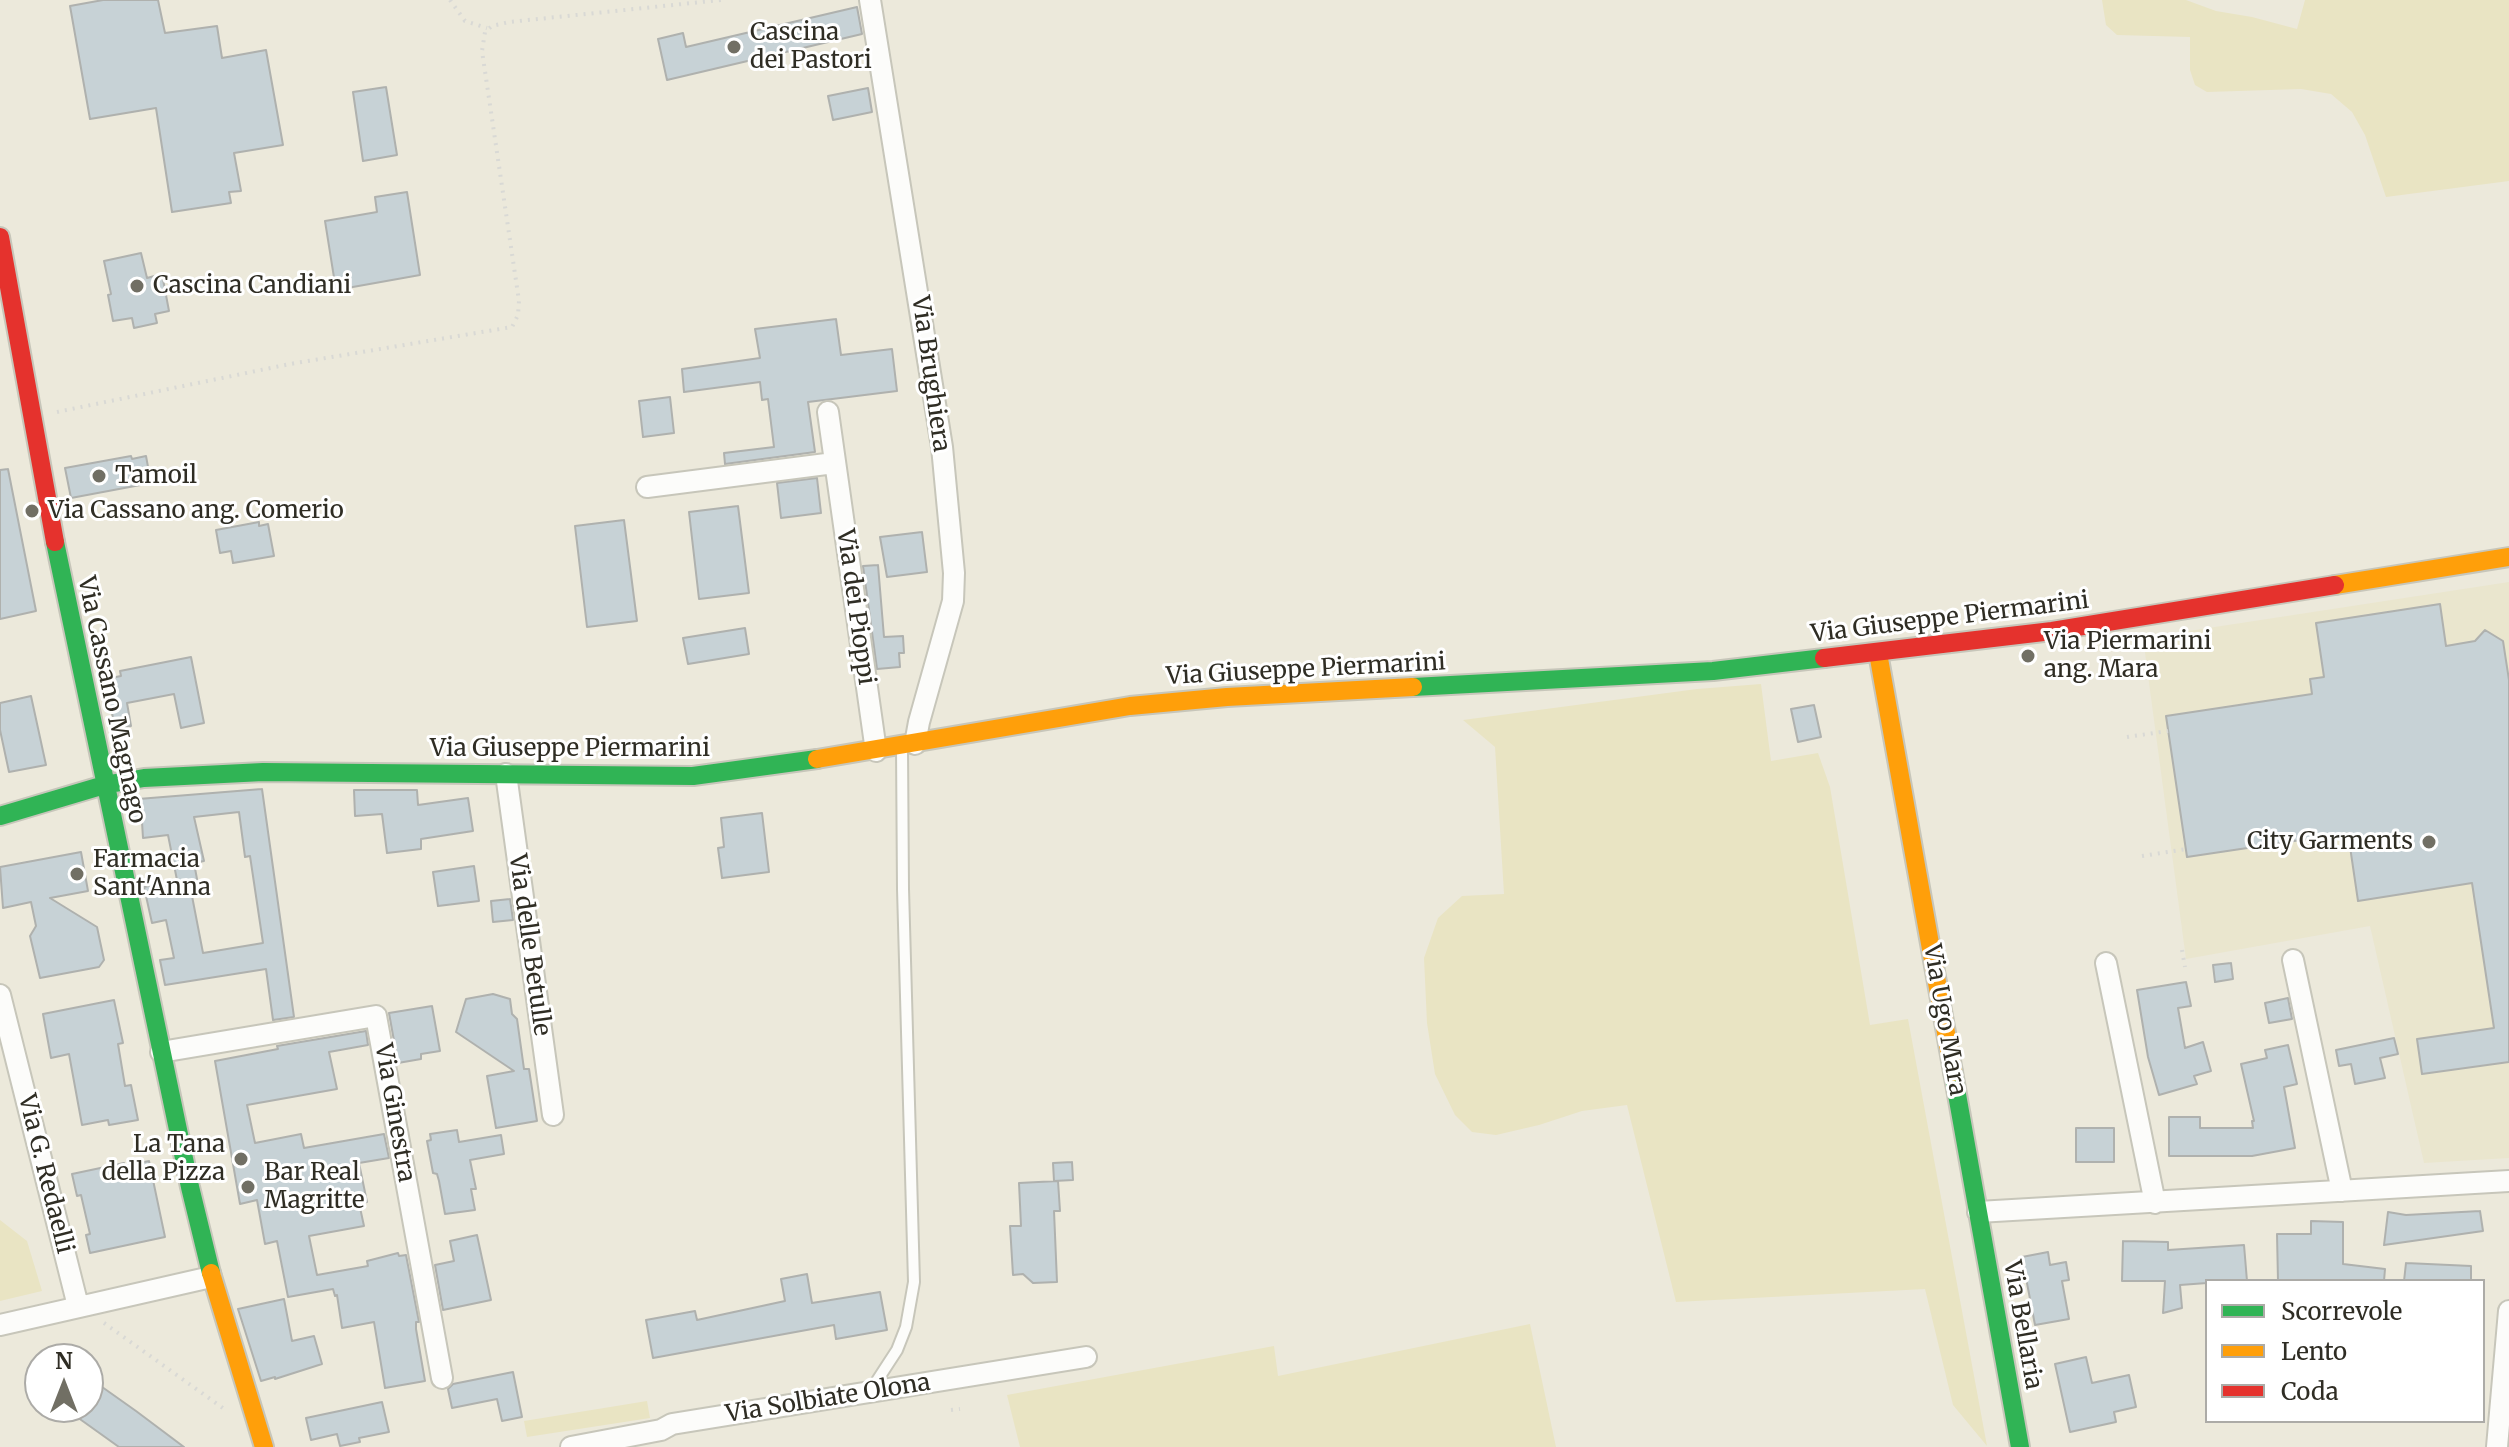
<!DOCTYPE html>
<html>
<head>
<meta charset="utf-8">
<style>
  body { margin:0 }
  #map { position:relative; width:2509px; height:1447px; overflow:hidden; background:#ece9db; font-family:Merriweather,serif }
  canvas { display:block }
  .legend { position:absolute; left:2205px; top:1279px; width:280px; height:144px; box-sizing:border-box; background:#fff; border:2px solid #acaba7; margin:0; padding:10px 14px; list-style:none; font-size:24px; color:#2f2d24 }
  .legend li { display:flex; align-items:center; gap:16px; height:40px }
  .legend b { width:40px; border:2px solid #acaba7 }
  .north { position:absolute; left:24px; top:1343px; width:80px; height:80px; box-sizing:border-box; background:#fff; border:2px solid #acaba7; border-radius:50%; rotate:0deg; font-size:22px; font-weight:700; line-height:32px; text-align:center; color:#2f2d24 }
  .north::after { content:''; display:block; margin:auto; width:28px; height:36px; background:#716f64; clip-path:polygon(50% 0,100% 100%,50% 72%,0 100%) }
</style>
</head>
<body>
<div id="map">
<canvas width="2509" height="1447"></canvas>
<ul class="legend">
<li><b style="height:10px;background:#30b455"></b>Scorrevole</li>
<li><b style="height:10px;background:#ff9f0a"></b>Lento</li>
<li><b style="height:10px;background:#e5322d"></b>Coda</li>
</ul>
<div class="north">N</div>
</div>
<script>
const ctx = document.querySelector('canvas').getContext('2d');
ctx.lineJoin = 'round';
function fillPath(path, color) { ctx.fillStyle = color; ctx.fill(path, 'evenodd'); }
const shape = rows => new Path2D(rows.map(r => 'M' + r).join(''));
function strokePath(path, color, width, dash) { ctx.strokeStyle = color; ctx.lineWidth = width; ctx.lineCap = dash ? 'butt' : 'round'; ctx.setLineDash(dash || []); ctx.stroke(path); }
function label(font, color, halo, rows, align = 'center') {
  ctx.font = font + ' Merriweather,serif'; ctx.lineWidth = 6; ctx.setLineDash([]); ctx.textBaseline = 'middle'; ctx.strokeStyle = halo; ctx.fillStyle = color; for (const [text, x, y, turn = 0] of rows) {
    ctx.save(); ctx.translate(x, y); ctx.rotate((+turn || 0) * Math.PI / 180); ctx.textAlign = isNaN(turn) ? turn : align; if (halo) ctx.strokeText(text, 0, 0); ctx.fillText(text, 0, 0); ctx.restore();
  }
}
fillPath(shape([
  [2509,582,2509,1158,2424,1163,2370,926,2186,959,2143,638]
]), '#eae6ce');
fillPath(shape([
  [2102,0,2186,0,2216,11,2252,17,2297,29,2305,0,2509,0,2509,181,2386,197,2365,135,2352,112,2331,94,2301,89,2207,92,2195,85,2190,70,2190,37,2117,35,2106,25],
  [1761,684,1771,761,1818,753,1830,787,1870,1025,1908,1019,1987,1446,1953,1405,1925,1289,1676,1302,1627,1105,1582,1111,1539,1125,1496,1135,1472,1132,1455,1115,1435,1074,1427,1023,1424,958,1438,918,1462,896,1504,894,1495,747,1463,720,1697,689],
  [0,1220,27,1241,42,1291,0,1301],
  [1530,1324,1556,1447,1020,1447,1007,1395,1274,1346,1278,1376],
  [647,1401,650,1418,527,1437,524,1421]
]), '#e9e4c3');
const building = shape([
  [103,0,158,0,165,33,217,26,222,58,266,50,283,145,234,153,241,191,229,192,231,203,172,212,156,108,90,119,70,6,103,0],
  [857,7,862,34,667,80,658,39,683,33,686,47,857,7],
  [386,87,397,155,363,161,353,92,386,87],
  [868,88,872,112,833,120,828,96,868,88],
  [407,192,420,275,336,290,325,221,377,212,375,197,407,192],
  [141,253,147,278,162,274,169,311,155,314,157,323,134,328,132,318,113,321,108,295,111,294,104,261,141,253],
  [836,319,841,355,892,349,897,391,808,402,815,452,725,464,724,453,774,447,768,399,762,400,760,382,684,392,682,369,760,358,755,329,836,319],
  [670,397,674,433,643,437,639,401,670,397],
  [131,456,132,459,146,456,151,483,71,498,65,468,131,456],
  [8,469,36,611,0,619,0,470,8,469],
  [817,478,821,513,781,518,777,483,817,478],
  [738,506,749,593,699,599,689,512,738,506],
  [624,520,637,621,587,627,575,526,624,520],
  [259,522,259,526,268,524,274,556,233,563,231,551,220,553,216,530,259,522],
  [922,532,927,572,887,577,880,537,922,532],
  [878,565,884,637,903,636,904,653,899,653,900,667,877,669,863,566,878,565],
  [2440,604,2446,646,2475,641,2485,630,2503,641,2509,680,2509,1062,2422,1074,2417,1039,2494,1028,2472,883,2358,901,2348,833,2187,857,2166,716,2312,694,2310,679,2324,677,2316,623,2440,604],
  [745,628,749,654,688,664,683,638,745,628],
  [191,657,204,723,181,728,174,694,127,703,131,726,115,729,109,697,105,698,101,680,121,676,120,671,191,657],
  [31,696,46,765,9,772,0,730,0,703,31,696],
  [1814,705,1821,737,1798,742,1791,709,1814,705],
  [262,789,294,1017,273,1020,266,969,165,985,160,960,174,958,166,920,152,923,144,887,177,880,168,835,143,838,142,822,131,823,126,800,262,789],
  [239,812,245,857,250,856,263,943,203,953,192,896,200,895,194,863,204,861,194,817,239,812],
  [354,790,417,790,418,805,468,798,473,831,421,839,421,849,387,853,382,814,355,816,354,790],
  [762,813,769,872,722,878,718,848,724,847,721,818,762,813],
  [81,852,88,891,50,898,97,927,104,960,99,967,40,978,30,936,36,926,31,902,3,908,0,867,81,852],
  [474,866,479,901,438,906,433,872,474,866],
  [510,899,513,920,493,922,491,901,510,899],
  [2231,963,2233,979,2215,982,2213,965,2231,963],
  [2186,982,2191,1006,2178,1008,2185,1048,2203,1042,2211,1071,2194,1076,2197,1084,2159,1095,2148,1057,2137,990,2186,982],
  [493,994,510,999,512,1014,517,1019,524,1069,529,1069,537,1121,496,1128,487,1076,514,1071,456,1032,466,999,493,994],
  [2288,998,2292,1019,2269,1023,2265,1003,2288,998],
  [114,1000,123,1043,118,1044,125,1086,131,1085,138,1120,109,1125,108,1120,82,1125,69,1054,51,1058,43,1014,114,1000],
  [432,1006,440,1051,421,1054,421,1059,398,1063,389,1013,432,1006],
  [366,1031,368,1045,329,1052,337,1089,247,1105,255,1143,301,1134,304,1148,384,1134,389,1158,359,1163,367,1202,359,1203,364,1226,309,1236,317,1275,368,1266,367,1261,398,1253,399,1256,406,1255,419,1322,416,1322,416,1329,425,1381,385,1388,374,1322,342,1328,337,1295,335,1296,333,1289,288,1297,277,1241,265,1244,257,1200,240,1204,215,1061,278,1049,277,1046,366,1031],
  [2394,1038,2398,1054,2380,1058,2385,1078,2355,1084,2351,1064,2339,1066,2336,1050,2394,1038],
  [2288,1045,2297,1084,2284,1087,2295,1148,2252,1156,2169,1156,2169,1117,2200,1117,2200,1128,2253,1128,2252,1121,2254,1121,2241,1064,2267,1058,2265,1050,2288,1045],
  [2076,1128,2114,1128,2114,1162,2076,1162,2076,1128],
  [457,1130,459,1142,501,1135,504,1154,470,1160,476,1189,471,1189,475,1210,445,1214,439,1181,437,1174,433,1173,427,1141,431,1140,430,1134,457,1130],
  [149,1161,165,1237,90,1253,86,1235,90,1234,81,1195,77,1196,72,1174,124,1163,124,1166,149,1161],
  [1072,1162,1073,1180,1054,1181,1053,1163,1072,1162],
  [1058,1181,1060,1211,1054,1211,1057,1282,1033,1283,1023,1274,1013,1275,1010,1226,1021,1226,1019,1183,1058,1181],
  [2480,1211,2483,1231,2384,1245,2388,1212,2406,1215,2480,1211],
  [2311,1221,2343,1222,2343,1264,2385,1269,2384,1281,2278,1281,2277,1234,2311,1234,2311,1221],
  [477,1235,491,1300,443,1310,435,1265,454,1261,450,1241,477,1235],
  [2123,1241,2168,1242,2168,1250,2244,1245,2247,1281,2207,1281,2207,1283,2180,1285,2182,1308,2163,1313,2165,1281,2122,1281,2123,1241],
  [2048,1252,2050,1265,2066,1262,2069,1280,2062,1281,2069,1319,2035,1325,2022,1257,2048,1252],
  [2406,1263,2471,1266,2471,1281,2404,1281,2406,1263],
  [807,1274,812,1303,880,1292,887,1330,836,1339,834,1325,653,1358,646,1320,695,1311,697,1320,785,1301,781,1279,807,1274],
  [284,1299,292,1341,314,1336,322,1364,275,1379,275,1377,261,1381,238,1309,284,1299],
  [2086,1357,2092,1383,2129,1375,2136,1407,2114,1412,2116,1422,2070,1432,2055,1364,2086,1357],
  [513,1372,522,1417,502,1421,497,1399,452,1408,448,1389,453,1384,513,1372],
  [88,1377,136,1411,184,1447,119,1447,63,1407,88,1407,88,1377],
  [382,1402,389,1432,359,1438,360,1442,340,1446,337,1434,311,1440,306,1418,382,1402]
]);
fillPath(building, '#c7d2d6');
strokePath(building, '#afb1ae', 2);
const lane = shape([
  [871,1390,897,1350,906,1327,914,1282,903,889,902,748]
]);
const street = shape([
  [870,0,942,447,954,573,953,601,919,722,915,744],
  [828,412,876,751],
  [647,487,834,463],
  [506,774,553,1115],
  [2293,960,2342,1191],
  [2106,963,2155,1203],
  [0,995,78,1306],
  [161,1052,376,1016,442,1378],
  [1978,1212,2509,1181],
  [0,1325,211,1277],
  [571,1447,661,1430,672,1424,1086,1357],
  [2497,1447,2509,1311]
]);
const fast = shape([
  [55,542,190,1187,211,1273],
  [1413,687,1713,671,1824,658],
  [0,816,104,785,144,778,263,772,693,776,817,759],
  [1953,1072,2020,1447]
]);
const slow = shape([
  [2335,585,2509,557],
  [1878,653,1953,1072],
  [817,759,1130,706,1227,697,1413,687],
  [211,1273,264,1447]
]);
const jam = shape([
  [0,237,55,542],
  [1824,658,2052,631,2335,585]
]);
strokePath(lane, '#c7c6ba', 14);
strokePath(street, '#c7c6ba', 24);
strokePath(fast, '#c7c6ba', 22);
strokePath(slow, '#c7c6ba', 22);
strokePath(jam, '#c7c6ba', 22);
strokePath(shape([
  [450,0,465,21,487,28],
  [57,412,290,364,512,327,518,315,519,301,482,51,485,32,492,26,509,22,721,0],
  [2127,737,2168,731],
  [2142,856,2186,849],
  [2182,950,2185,967],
  [104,1323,227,1411],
  [951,1410,960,1409]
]), '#d9d9d5', 4, [2, 6]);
strokePath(lane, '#fcfcfa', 10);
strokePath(street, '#fcfcfa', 20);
strokePath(fast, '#30b455', 18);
strokePath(slow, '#ff9f0a', 18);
strokePath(jam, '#e5322d', 18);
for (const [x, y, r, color] of [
  [734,47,8,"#716f64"],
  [137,286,8,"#716f64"],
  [99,476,8,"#716f64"],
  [32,511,8,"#716f64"],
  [2028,656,8,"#716f64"],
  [2429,842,8,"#716f64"],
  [77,874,8,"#716f64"],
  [241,1159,8,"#716f64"],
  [248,1187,8,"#716f64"]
]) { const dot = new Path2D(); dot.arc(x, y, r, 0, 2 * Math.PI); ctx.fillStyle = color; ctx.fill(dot); strokePath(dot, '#fff', 3); }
label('24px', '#2f2d24', '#fff', [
  ["Cascina",750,33],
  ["dei Pastori",750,61],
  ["Cascina Candiani",153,286],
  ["Tamoil",115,476],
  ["Via Cassano ang. Comerio",48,511],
  ["Via Piermarini",2044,642],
  ["ang. Mara",2044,670],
  ["City Garments",2413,842,"right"],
  ["Farmacia",93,860],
  ["Sant'Anna",93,888],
  ["La Tana",225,1145,"right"],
  ["della Pizza",225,1173,"right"],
  ["Bar Real",264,1173],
  ["Magritte",264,1201]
], 'left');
label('24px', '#2f2d24', '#fff', [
  ["Via Brughiera",930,374,82],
  ["Via dei Pioppi",855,607,82],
  ["Via Giuseppe Piermarini",1950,618,-7],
  ["Via Giuseppe Piermarini",1306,670,-3],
  ["Via Cassano Magnago",111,700,78],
  ["Via Giuseppe Piermarini",570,749],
  ["Via delle Betulle",529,945,82],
  ["Via Ugo Mara",1944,1020,80],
  ["Via Ginestra",394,1113,80],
  ["Via G. Redaelli",45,1174,76],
  ["Via Bellaria",2022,1325,80],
  ["Via Solbiate Olona",828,1399,-9]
]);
</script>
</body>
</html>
